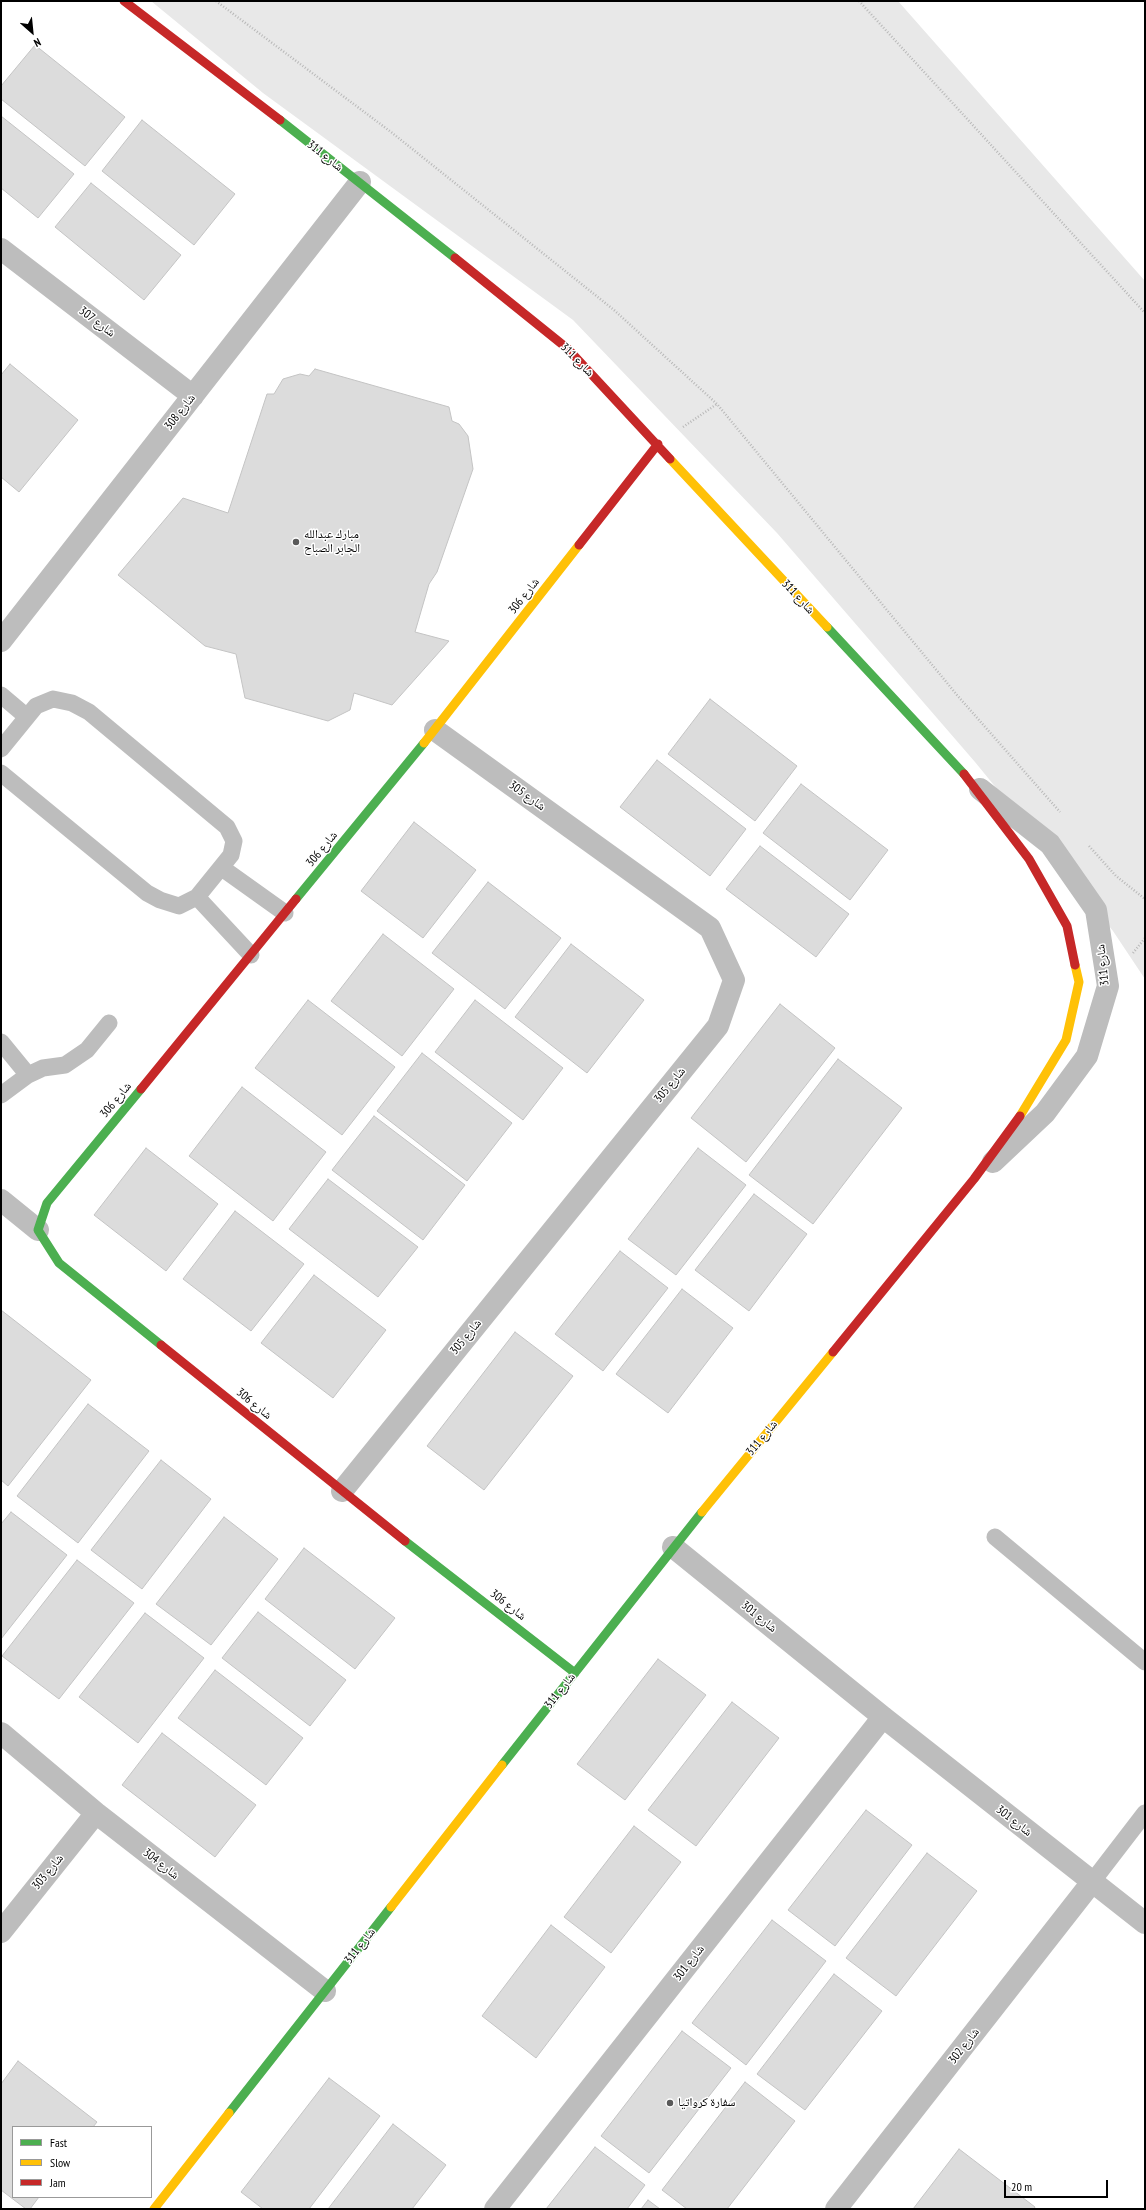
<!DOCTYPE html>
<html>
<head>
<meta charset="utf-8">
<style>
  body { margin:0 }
  #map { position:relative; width:1146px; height:2210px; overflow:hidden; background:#fff; font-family:"PT Sans Narrow",sans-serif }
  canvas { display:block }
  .frame { position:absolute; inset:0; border:2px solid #000; pointer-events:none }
  .legend { position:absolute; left:12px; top:2126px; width:140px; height:72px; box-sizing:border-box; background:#fff; border:1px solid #999; margin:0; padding:5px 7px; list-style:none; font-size:12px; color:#000 }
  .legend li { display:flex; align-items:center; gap:8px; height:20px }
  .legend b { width:20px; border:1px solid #999 }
  .north { position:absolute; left:12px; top:12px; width:40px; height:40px; -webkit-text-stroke:3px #fff; paint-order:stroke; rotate:153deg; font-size:11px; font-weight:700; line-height:16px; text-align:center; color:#000 }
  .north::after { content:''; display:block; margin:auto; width:14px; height:18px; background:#000; clip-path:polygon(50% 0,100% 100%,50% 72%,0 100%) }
  .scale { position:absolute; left:1004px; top:2180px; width:104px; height:18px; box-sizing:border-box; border:2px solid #000; border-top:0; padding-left:5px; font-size:12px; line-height:14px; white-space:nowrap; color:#000; -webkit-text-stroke:3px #fff; paint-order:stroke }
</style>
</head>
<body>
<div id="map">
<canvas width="1146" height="2210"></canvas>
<div class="frame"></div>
<ul class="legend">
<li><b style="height:5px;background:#4caf50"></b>Fast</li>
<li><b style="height:5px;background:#ffc107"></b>Slow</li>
<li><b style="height:5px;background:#c62828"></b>Jam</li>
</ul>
<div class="north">N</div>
<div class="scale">20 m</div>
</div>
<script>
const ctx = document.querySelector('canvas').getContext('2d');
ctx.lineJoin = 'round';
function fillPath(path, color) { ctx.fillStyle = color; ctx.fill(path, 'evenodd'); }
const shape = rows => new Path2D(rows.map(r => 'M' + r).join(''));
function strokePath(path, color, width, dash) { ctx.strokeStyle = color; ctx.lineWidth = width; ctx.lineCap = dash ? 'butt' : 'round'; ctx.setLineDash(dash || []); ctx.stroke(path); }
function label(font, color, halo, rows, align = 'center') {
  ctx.font = font + ' "PT Sans Narrow","Noto Naskh Arabic",sans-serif'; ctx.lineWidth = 3; ctx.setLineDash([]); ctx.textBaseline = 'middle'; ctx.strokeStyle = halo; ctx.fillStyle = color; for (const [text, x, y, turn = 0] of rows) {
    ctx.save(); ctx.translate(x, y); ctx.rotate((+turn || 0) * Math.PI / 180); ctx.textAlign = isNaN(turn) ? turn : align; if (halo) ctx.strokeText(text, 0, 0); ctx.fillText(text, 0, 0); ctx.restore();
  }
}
fillPath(shape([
  [151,1,898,1,1145,281,1145,979,1113,931,975,762,777,533,573,320,263,93]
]), '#e8e8e8');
const building = shape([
  [35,45,125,117,85,166,1,99,1,86,35,45],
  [1,116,74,174,38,218,1,188,1,116],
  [142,120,235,194,194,245,102,171,142,120],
  [91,183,181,255,144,300,55,227,91,183],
  [10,364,78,420,19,492,1,477,1,375,10,364],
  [315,369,449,407,452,421,459,424,468,436,473,469,437,572,429,584,415,632,449,641,392,705,354,693,350,710,328,721,245,698,236,654,205,646,118,575,183,498,228,513,267,394,274,394,283,379,300,374,309,376,315,369],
  [710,699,797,766,755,821,668,754,710,699],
  [657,760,746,829,710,876,620,807,657,760],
  [801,784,888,850,850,900,763,833,801,784],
  [414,822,476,870,423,938,361,891,414,822],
  [760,846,849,914,816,957,726,889,760,846],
  [488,882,561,938,505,1009,432,953,488,882],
  [383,934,454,989,402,1056,331,1001,383,934],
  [571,944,644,1000,587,1073,515,1017,571,944],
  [308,1000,395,1067,342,1135,255,1068,308,1000],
  [475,1000,563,1068,523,1120,435,1052,475,1000],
  [780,1004,835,1048,746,1162,691,1118,780,1004],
  [422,1053,512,1123,467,1181,377,1111,422,1053],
  [838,1059,902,1108,813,1224,749,1175,838,1059],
  [242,1087,326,1152,273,1221,189,1156,242,1087],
  [374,1116,465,1185,423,1240,332,1170,374,1116],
  [146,1148,218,1204,166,1271,94,1215,146,1148],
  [698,1148,746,1185,676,1275,628,1239,698,1148],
  [328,1179,418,1247,378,1297,289,1229,328,1179],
  [754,1194,807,1234,749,1311,695,1270,754,1194],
  [235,1211,304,1264,251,1331,183,1279,235,1211],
  [620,1251,668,1288,603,1371,555,1334,620,1251],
  [314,1275,386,1330,333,1398,261,1343,314,1275],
  [682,1289,733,1328,668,1413,616,1374,682,1289],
  [1,1310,91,1380,8,1486,1,1480,1,1310],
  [515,1332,573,1376,484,1490,427,1446,515,1332],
  [88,1404,149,1451,78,1543,17,1496,88,1404],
  [161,1460,211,1499,142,1589,91,1550,161,1460],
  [11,1512,67,1555,1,1639,1,1524,11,1512],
  [224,1517,278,1559,211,1645,156,1604,224,1517],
  [304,1548,395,1618,355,1669,265,1599,304,1548],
  [77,1560,134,1603,59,1699,2,1656,77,1560],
  [258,1612,346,1680,310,1726,222,1658,258,1612],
  [145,1613,204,1658,138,1743,79,1697,145,1613],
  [658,1659,706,1695,625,1800,577,1764,658,1659],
  [215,1670,303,1738,266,1785,178,1718,215,1670],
  [732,1702,779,1738,696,1846,648,1810,732,1702],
  [162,1733,256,1805,215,1857,122,1785,162,1733],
  [866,1810,912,1845,835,1946,788,1910,866,1810],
  [634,1826,681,1862,611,1953,564,1917,634,1826],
  [927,1853,977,1891,896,1996,846,1958,927,1853],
  [772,1920,826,1961,746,2065,692,2023,772,1920],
  [551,1925,605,1967,536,2058,482,2016,551,1925],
  [834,1974,882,2011,805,2110,757,2074,834,1974],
  [682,2031,731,2068,649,2173,601,2136,682,2031],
  [18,2061,97,2122,93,2127,13,2127,13,2197,39,2197,30,2209,26,2209,1,2190,1,2084,18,2061],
  [329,2078,380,2116,309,2209,263,2209,241,2192,329,2078],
  [745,2082,795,2121,727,2209,687,2209,662,2190,745,2082],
  [393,2124,446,2165,412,2209,328,2209,393,2124],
  [595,2147,645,2185,627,2209,546,2209,595,2147],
  [959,2149,1035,2207,1034,2209,913,2209,959,2149],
  [648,2200,660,2209,641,2209,648,2200]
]);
fillPath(building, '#dcdcdc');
strokePath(building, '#c4c4c4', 1);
strokePath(shape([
  [216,1,391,132,614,310,717,404,957,695,1060,812],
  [859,1,1145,313],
  [683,427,717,404],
  [1089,846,1116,876,1145,899],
  [1133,953,1145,938]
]), '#b8b8b8', 2.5, [1, 2]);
strokePath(shape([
  [1,695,27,717],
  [1,749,36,706,53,699,72,703,89,712,227,827,234,841,231,855,197,897,179,906,160,900,147,893,1,773],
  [222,868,285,913],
  [197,897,251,955],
  [1,1042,28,1075],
  [1,1095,28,1075,43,1068,65,1065,87,1050,109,1023],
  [995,1537,1145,1662],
  [1092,1882,1145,1813]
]), '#bdbdbd', 17);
strokePath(shape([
  [1,249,193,396],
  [1,641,360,182],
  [980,789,1050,844,1096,910,1108,986,1087,1056,1045,1113,993,1162],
  [1,1200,38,1230],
  [342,1491,718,1026,734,980,710,928,435,730],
  [673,1547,883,1717,1145,1923],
  [1,1733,96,1813,325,1991],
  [1,1932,96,1813],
  [495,2209,883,1717],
  [836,2209,1092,1882]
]), '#bdbdbd', 22);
strokePath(shape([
  [280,120,455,258],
  [827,627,964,774],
  [296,899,424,743],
  [141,1089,47,1203,38,1230,59,1263,161,1345],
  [405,1541,575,1673],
  [502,1765,702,1512],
  [229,2113,391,1907]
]), '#4caf50', 9);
strokePath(shape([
  [670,459,827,627],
  [424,743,579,545],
  [1020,1116,1066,1040,1079,982,1075,965],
  [702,1512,833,1352],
  [391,1907,502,1765],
  [154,2209,229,2113]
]), '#ffc107', 9);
strokePath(shape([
  [124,1,280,120],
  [455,258,568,349,670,459],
  [579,545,658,444],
  [964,774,1029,859,1067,926,1075,965],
  [141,1089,296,899],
  [161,1345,405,1541],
  [833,1352,974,1179,1020,1116]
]), '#c62828', 9);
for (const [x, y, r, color] of [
  [296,542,4,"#595959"],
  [670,2103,4,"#595959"]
]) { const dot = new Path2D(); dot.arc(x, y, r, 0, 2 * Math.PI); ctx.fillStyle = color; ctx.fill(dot); strokePath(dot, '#fff', 1.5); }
label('12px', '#000', '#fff', [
  ["شارع 311",325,156,38],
  ["شارع 307",97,322,37],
  ["شارع 311",577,360,45],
  ["شارع 308",180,412,-52],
  ["شارع 306",524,596,-52],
  ["شارع 311",798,597,47],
  ["شارع 305",527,796,36],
  ["شارع 306",322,849,-51],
  ["شارع 311",1103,965,-96],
  ["شارع 305",670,1085,-51],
  ["شارع 306",116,1100,-51],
  ["شارع 305",466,1337,-51],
  ["شارع 306",254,1404,39],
  ["شارع 311",762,1438,-51],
  ["شارع 306",508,1605,38],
  ["شارع 301",759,1617,39],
  ["شارع 311",560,1691,-52],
  ["شارع 301",1014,1821,38],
  ["شارع 304",161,1864,38],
  ["شارع 303",48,1872,-51],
  ["شارع 311",360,1946,-52],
  ["شارع 301",689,1963,-52],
  ["شارع 302",964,2046,-52]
]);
label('12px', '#000', '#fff', [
  ["مبارك عبدالله",304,535],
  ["الجابر الصباح",304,549],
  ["سفارة كرواتيا",678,2103]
], 'left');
</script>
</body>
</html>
